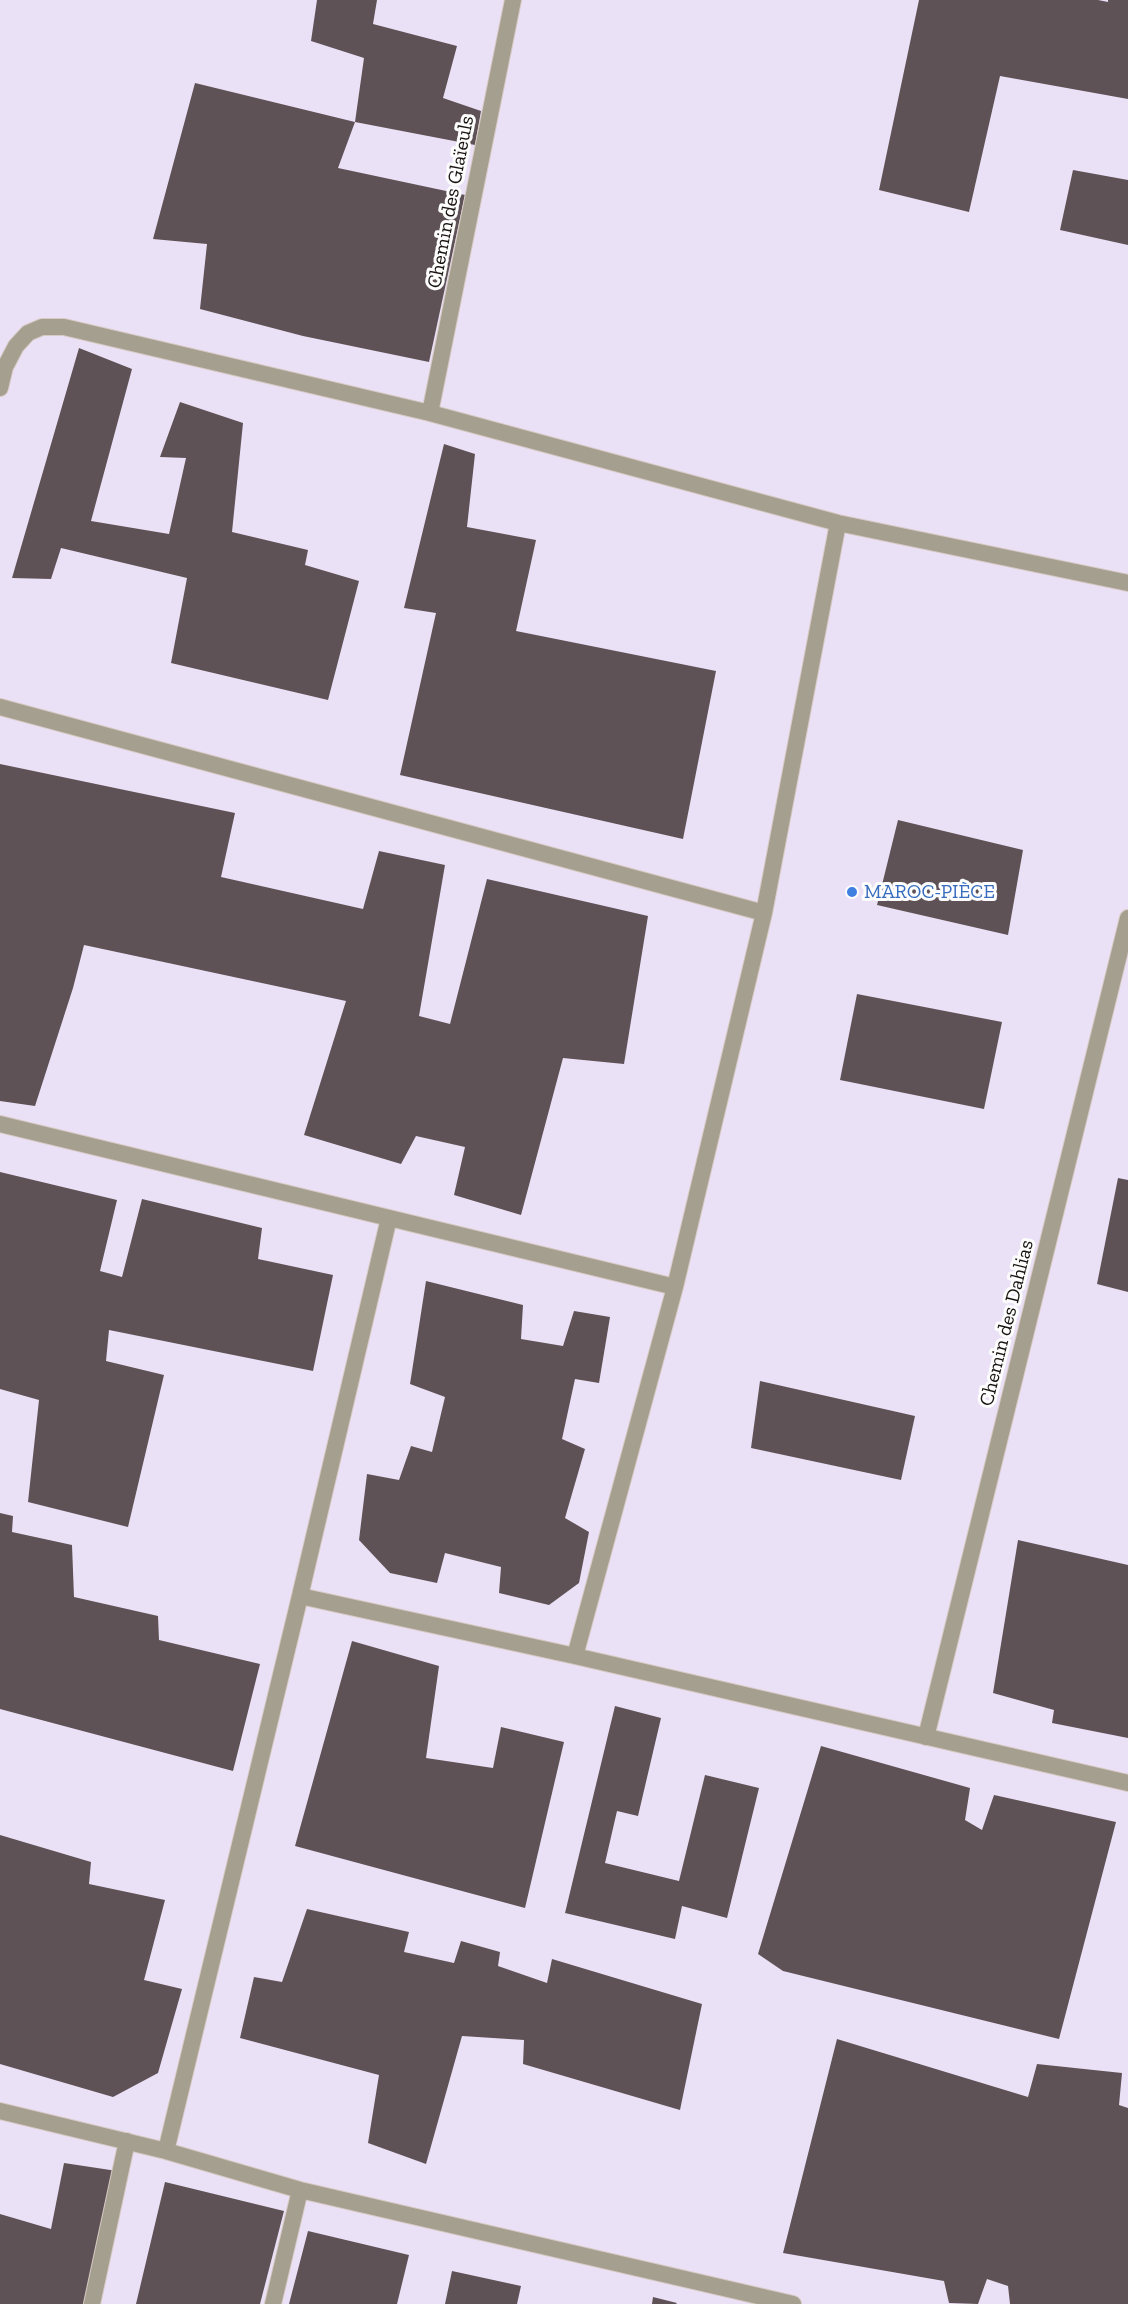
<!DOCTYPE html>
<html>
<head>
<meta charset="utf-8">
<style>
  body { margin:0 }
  canvas { display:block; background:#fbece6 }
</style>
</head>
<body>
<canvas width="1128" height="2304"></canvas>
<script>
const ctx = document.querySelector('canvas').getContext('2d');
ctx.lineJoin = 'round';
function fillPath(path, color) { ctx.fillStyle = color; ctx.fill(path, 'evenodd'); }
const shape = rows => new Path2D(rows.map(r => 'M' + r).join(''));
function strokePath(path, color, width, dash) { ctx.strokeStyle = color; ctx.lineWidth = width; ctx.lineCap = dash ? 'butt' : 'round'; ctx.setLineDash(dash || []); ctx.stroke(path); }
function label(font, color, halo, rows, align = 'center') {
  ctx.font = font + ' "Zilla Slab",serif'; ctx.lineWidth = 6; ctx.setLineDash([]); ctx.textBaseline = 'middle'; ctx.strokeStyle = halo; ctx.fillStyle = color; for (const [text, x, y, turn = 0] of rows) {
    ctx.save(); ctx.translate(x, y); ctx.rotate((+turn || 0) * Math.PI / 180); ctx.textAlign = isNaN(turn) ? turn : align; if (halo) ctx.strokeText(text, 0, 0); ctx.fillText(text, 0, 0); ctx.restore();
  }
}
fillPath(shape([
  [0,0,1128,0,1128,2304,0,2304]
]), '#ebe1f6');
fillPath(shape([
  [317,0,377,0,373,24,457,46,443,98,481,111,475,145,355,122,364,58,311,41],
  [919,0,1098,0,1108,2,1108,0,1128,0,1128,99,1000,76,969,212,879,190],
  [195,83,355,122,338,168,465,195,429,362,303,336,200,309,207,244,153,239],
  [1073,170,1128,180,1128,245,1060,230],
  [79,348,132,369,91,521,169,534,186,458,160,457,180,402,243,423,232,532,308,550,305,565,359,581,328,700,171,663,187,578,61,548,51,579,12,578],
  [444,444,475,454,467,527,536,540,516,631,716,671,683,839,400,775,436,613,404,608],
  [0,764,235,813,221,877,363,909,379,851,445,865,419,1016,450,1024,487,879,648,916,624,1064,563,1058,521,1215,454,1195,465,1147,416,1136,401,1164,304,1135,346,1001,84,945,73,988,35,1106,0,1101],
  [898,820,1023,850,1008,935,877,905],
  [857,994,1002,1022,984,1109,840,1080],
  [0,1172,117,1200,100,1271,122,1277,142,1199,262,1228,258,1259,333,1275,313,1371,109,1330,106,1361,164,1375,128,1527,28,1502,39,1400,0,1389],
  [1118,1178,1128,1180,1128,1292,1097,1284],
  [426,1281,523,1305,521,1339,563,1346,574,1311,610,1317,599,1383,575,1379,562,1439,585,1449,565,1518,589,1532,579,1583,549,1605,499,1593,501,1567,445,1553,437,1583,390,1573,359,1540,367,1474,399,1480,411,1446,432,1452,445,1397,410,1384],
  [760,1381,915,1416,901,1480,751,1448],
  [0,1513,13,1516,12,1532,72,1545,74,1597,158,1616,159,1640,260,1664,233,1771,0,1709],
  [1018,1540,1128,1565,1128,1738,1052,1723,1054,1710,993,1693],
  [352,1641,439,1666,426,1758,493,1768,501,1727,564,1742,525,1908,295,1846],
  [615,1706,661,1718,638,1816,617,1811,605,1863,679,1881,705,1775,759,1788,727,1918,682,1906,675,1939,565,1913],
  [821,1746,970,1788,965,1820,982,1830,994,1795,1116,1822,1059,2039,783,1971,758,1954],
  [0,1835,91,1862,89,1884,165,1900,144,1980,182,1989,158,2073,113,2097,0,2064],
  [307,1909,409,1932,404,1952,454,1963,461,1941,500,1952,498,1966,547,1983,552,1959,702,2004,680,2110,523,2064,524,2040,462,2036,426,2164,368,2143,379,2075,240,2038,254,1977,282,1982],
  [837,2039,1028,2097,1037,2064,1122,2073,1119,2105,1128,2108,1128,2304,1010,2304,1008,2286,987,2279,978,2304,949,2303,944,2281,783,2253],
  [64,2163,117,2171,87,2304,0,2304,0,2214,51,2229],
  [165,2182,284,2211,260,2304,136,2304],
  [308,2231,409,2255,397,2304,289,2304],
  [452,2271,521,2286,517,2304,445,2304],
  [653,2297,677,2303,676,2304,652,2304]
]), '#5f5256');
const service = shape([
  [0,388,5,367,16,346,28,333,42,327,64,327,430,413,838,523,1128,583],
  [430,413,513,0],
  [0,707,764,913],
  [0,1124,675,1287],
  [300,1596,575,1656,1128,1783],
  [575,1656,675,1287,764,913,838,523],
  [926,1737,1128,918],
  [0,2111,166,2151,300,2190,793,2304],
  [166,2151,300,1596,389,1218],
  [92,2304,127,2141],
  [273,2304,300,2190]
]);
strokePath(service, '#d7c9c4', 18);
strokePath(service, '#a59f8f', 16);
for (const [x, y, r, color] of [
  [852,892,6,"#3f7fe0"]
]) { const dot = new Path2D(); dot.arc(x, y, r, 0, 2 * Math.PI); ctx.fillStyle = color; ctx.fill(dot); strokePath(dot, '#fdfdfd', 2); }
label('20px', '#181311', '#fdfdfd', [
  ["Chemin des Glaïeuls",451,202,-79],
  ["Chemin des Dahlias",1007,1323,-76]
]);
label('20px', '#366cbe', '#fdfdfd', [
  ["MAROC-PIÈCE",864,892]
], 'left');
</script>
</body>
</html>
